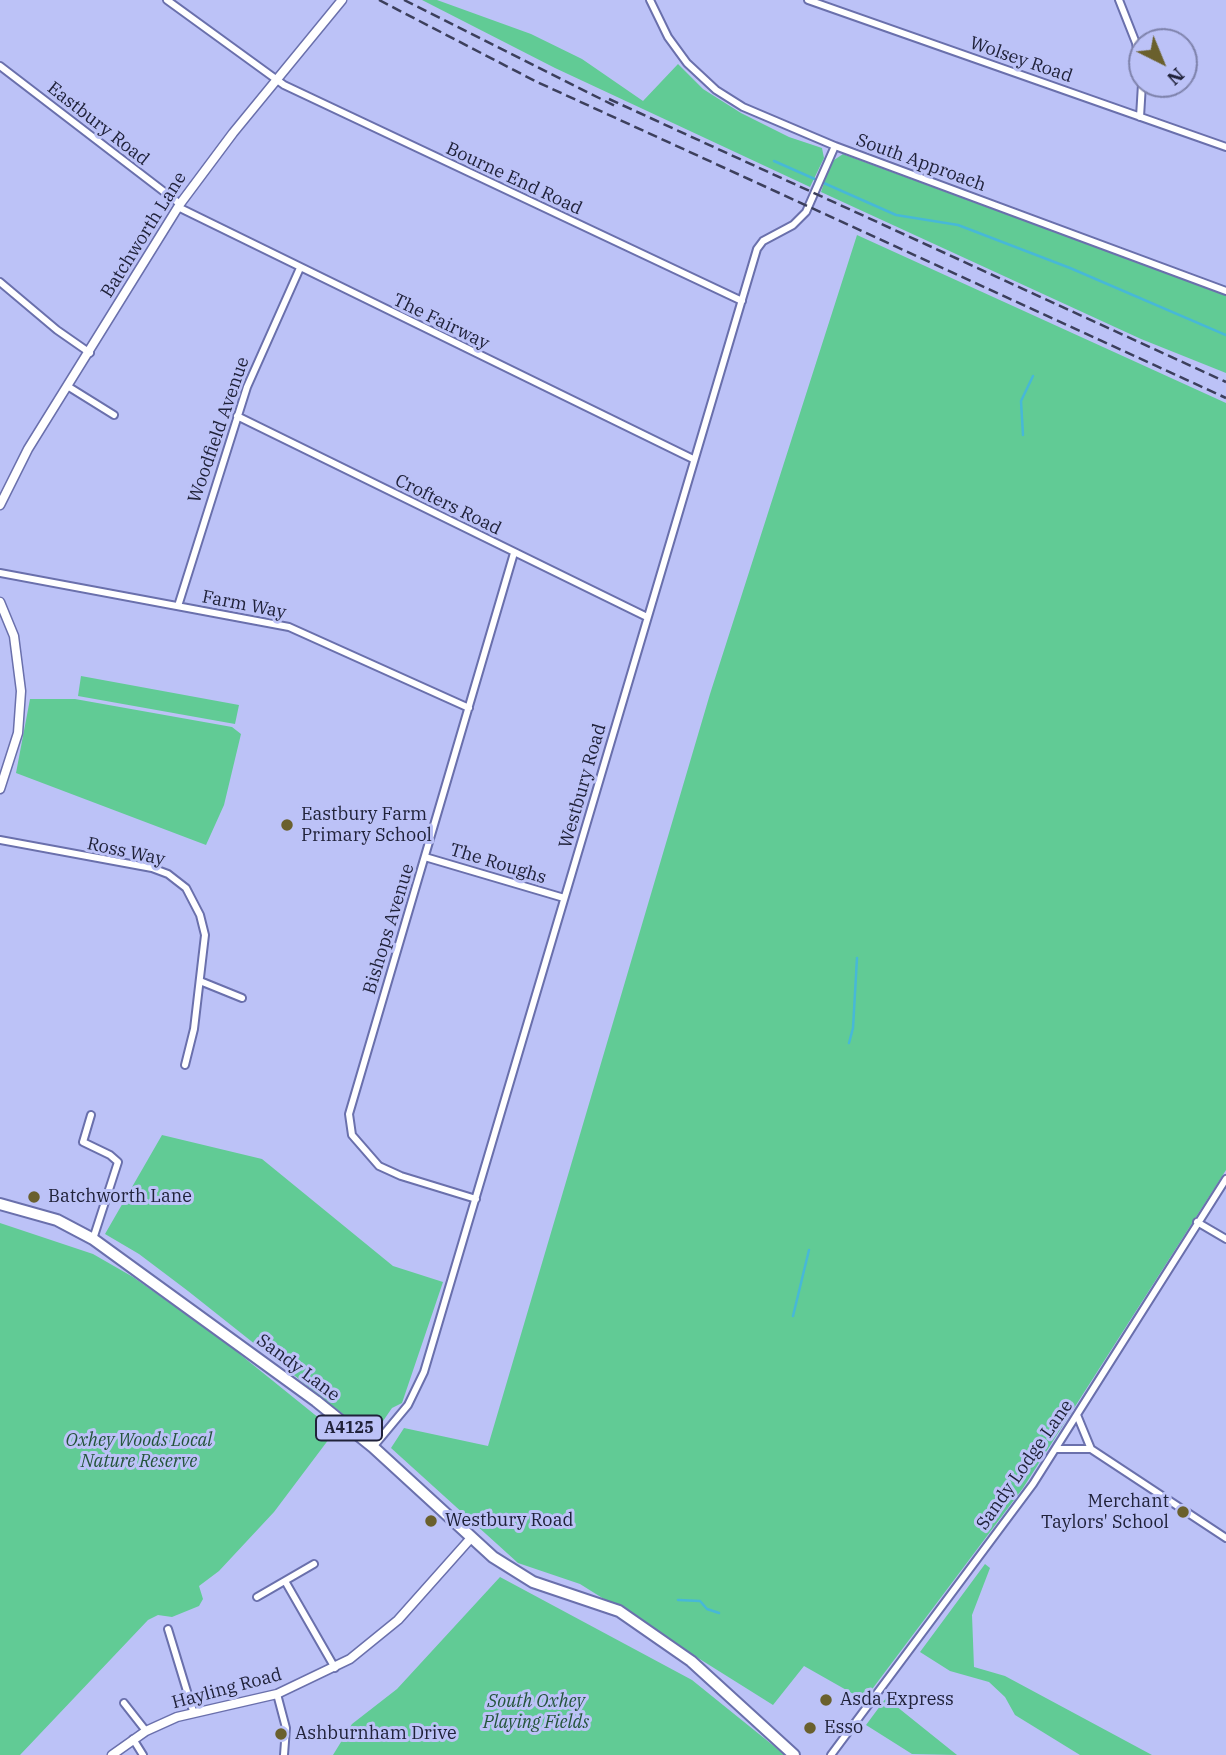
<!DOCTYPE html>
<html>
<head>
<meta charset="utf-8">
<style>
  body { margin:0 }
  #map { position:relative; width:1226px; height:1755px; overflow:hidden; background:#bcc2f7; font-family:"IBM Plex Serif",serif }
  canvas { display:block }
  .north { position:absolute; left:1128px; top:28px; width:70px; height:70px; box-sizing:border-box; background:#bcc2f7; border:2px solid #7e82ab; border-radius:50%; rotate:137deg; font-size:19px; font-weight:700; line-height:28px; text-align:center; color:#20223a }
  .north::after { content:''; display:block; margin:auto; width:24px; height:32px; background:#6a602d; clip-path:polygon(50% 0,100% 100%,50% 72%,0 100%) }
</style>
</head>
<body>
<div id="map">
<canvas width="1226" height="1755"></canvas>
<div class="north">N</div>
</div>
<script>
const ctx = document.querySelector('canvas').getContext('2d');
ctx.lineJoin = 'round';
function fillPath(path, color) { ctx.fillStyle = color; ctx.fill(path, 'evenodd'); }
const shape = rows => new Path2D(rows.map(r => 'M' + r).join(''));
function strokePath(path, color, width, dash) { ctx.strokeStyle = color; ctx.lineWidth = width; ctx.lineCap = dash ? 'butt' : 'round'; ctx.setLineDash(dash || []); ctx.stroke(path); }
function label(font, color, halo, rows, align = 'center') {
  ctx.font = font + ' "IBM Plex Serif",serif'; ctx.lineWidth = 6; ctx.setLineDash([]); ctx.textBaseline = 'middle'; ctx.strokeStyle = halo; ctx.fillStyle = color; for (const [text, x, y, turn = 0] of rows) {
    ctx.save(); ctx.translate(x, y); ctx.rotate((+turn || 0) * Math.PI / 180); ctx.textAlign = isNaN(turn) ? turn : align; if (halo) ctx.strokeText(text, 0, 0); ctx.fillText(text, 0, 0); ctx.restore();
  }
}
fillPath(shape([
  [422,0,437,0,531,34,582,59,643,101,678,64,703,89,741,113,789,137,822,148,824,158,810,187,555,68],
  [843,154,1226,295,1226,373,1141,339,821,192,831,162],
  [857,235,1226,403,1226,1170,1023,1488,864,1700,804,1666,773,1705,580,1584,518,1563,391,1448,404,1428,488,1446,710,694],
  [81,676,239,705,235,724,78,696],
  [30,699,75,699,232,727,241,734,224,805,206,845,16,773],
  [162,1135,262,1159,393,1266,443,1282,402,1403,392,1408,372,1437,188,1291,139,1254,105,1234],
  [0,1223,93,1254,133,1277,221,1339,335,1431,274,1512,219,1571,199,1586,203,1599,199,1606,172,1617,158,1615,148,1620,20,1755,0,1755],
  [985,1564,990,1568,972,1615,974,1667,1005,1676,1152,1755,1080,1755,1015,1715,1005,1697,989,1682,950,1671,920,1652],
  [500,1577,692,1680,785,1755,333,1755,352,1724,397,1689],
  [886,1698,957,1755,912,1754,866,1725]
]), '#61cb95');
strokePath(shape([
  [774,161,896,215,958,225,1070,268,1226,335],
  [1023,435,1021,401,1033,376],
  [849,1043,853,1028,857,958],
  [793,1316,809,1250],
  [678,1600,700,1601,707,1609,719,1613]
]), '#47b8d7', 2.5);
const minor = shape([
  [167,0,284,85,742,301],
  [650,0,668,37,687,63,716,90,743,107,835,146,1226,291],
  [808,0,1226,147],
  [1119,0,1136,43,1142,83],
  [0,66,180,204],
  [1140,117,1142,84],
  [178,207,693,459],
  [0,282,57,330,90,353],
  [69,387,114,415],
  [237,416,647,617],
  [0,573,289,627,469,708],
  [178,606,247,387,300,268],
  [0,840,152,868,168,874,186,888,200,915,205,935,194,1029,185,1065],
  [425,857,564,898],
  [200,981,242,998],
  [91,1115,83,1142,110,1155,118,1162,93,1239],
  [476,1199,401,1176,379,1166,352,1135,349,1114,514,553],
  [1197,1222,1226,1239],
  [1077,1415,1091,1449],
  [373,1447,408,1405,424,1372,757,249,763,241,793,225,806,212,835,146],
  [1056,1449,1091,1449,1226,1538],
  [285,1581,335,1668],
  [257,1597,314,1564],
  [168,1629,193,1711],
  [277,1694,286,1728,284,1755],
  [124,1703,146,1731],
  [133,1739,143,1755],
  [831,1755,1033,1484,1226,1179]
]);
const tertiary = shape([
  [0,505,28,449,180,204,233,133,342,0],
  [0,602,14,636,21,691,18,733,0,789],
  [112,1755,146,1731,177,1717,277,1694,350,1659,398,1620,471,1538]
]);
const primary = shape([
  [0,1204,57,1220,93,1239,316,1401,373,1447,493,1557,533,1582,619,1611,691,1661,794,1755]
]);
strokePath(minor, '#6a70ac', 10);
strokePath(tertiary, '#6a70ac', 11);
strokePath(primary, '#6a70ac', 14);
strokePath(minor, '#fff', 6);
strokePath(tertiary, '#fff', 8);
strokePath(primary, '#fff', 10);
strokePath(shape([
  [379,0,535,81,1226,398],
  [404,0,617,107],
  [609,99,1226,382]
]), '#3c3f5c', 2.5, [10, 5]);
for (const [x, y, r, color] of [
  [287,825,7,"#6a602d"],
  [34,1197,7,"#6a602d"],
  [1183,1512,7,"#6a602d"],
  [431,1521,7,"#6a602d"],
  [826,1700,7,"#6a602d"],
  [810,1728,7,"#6a602d"],
  [281,1734,7,"#6a602d"]
]) { const dot = new Path2D(); dot.arc(x, y, r, 0, 2 * Math.PI); ctx.fillStyle = color; ctx.fill(dot); strokePath(dot, '#bcc2f7', 2.5); }
for (const [x, y, w] of [
  [349,1428,66]
]) { const box = new Path2D(); box.roundRect(x - w / 2, y - 12.5, w, 25, 5); ctx.fillStyle = '#bcc2f7'; ctx.fill(box); strokePath(box, '#20223a', 2); }
label('bold 16px', '#20223a', null, [
  ["A4125",349,1428]
]);
label('18px', '#20223a', '#bcc2f7', [
  ["Wolsey Road",1021,60,19],
  ["Eastbury Road",98,124,38],
  ["South Approach",921,163,20],
  ["Bourne End Road",514,179,25],
  ["Batchworth Lane",144,235,-58],
  ["The Fairway",441,322,26],
  ["Woodfield Avenue",219,430,-71],
  ["Crofters Road",448,505,26],
  ["Farm Way",244,605,11],
  ["Westbury Road",583,786,-74],
  ["Ross Way",126,852,12],
  ["The Roughs",498,864,17],
  ["Bishops Avenue",389,929,-73],
  ["Sandy Lane",298,1368,37],
  ["Sandy Lodge Lane",1025,1465,-55],
  ["Hayling Road",227,1689,-15]
]);
label('18px', '#20223a', '#bcc2f7', [
  ["Eastbury Farm",301,815],
  ["Primary School",301,836],
  ["Batchworth Lane",48,1197],
  ["Merchant",1169,1502,"right"],
  ["Taylors' School",1169,1523,"right"],
  ["Westbury Road",445,1521],
  ["Asda Express",840,1700],
  ["Esso",824,1728],
  ["Ashburnham Drive",295,1734]
], 'left');
label('italic 18px', '#24543b', '#bcc2f7', [
  ["Oxhey Woods Local",139,1441],
  ["Nature Reserve",139,1462],
  ["South Oxhey",536,1702],
  ["Playing Fields",536,1723]
]);
</script>
</body>
</html>
